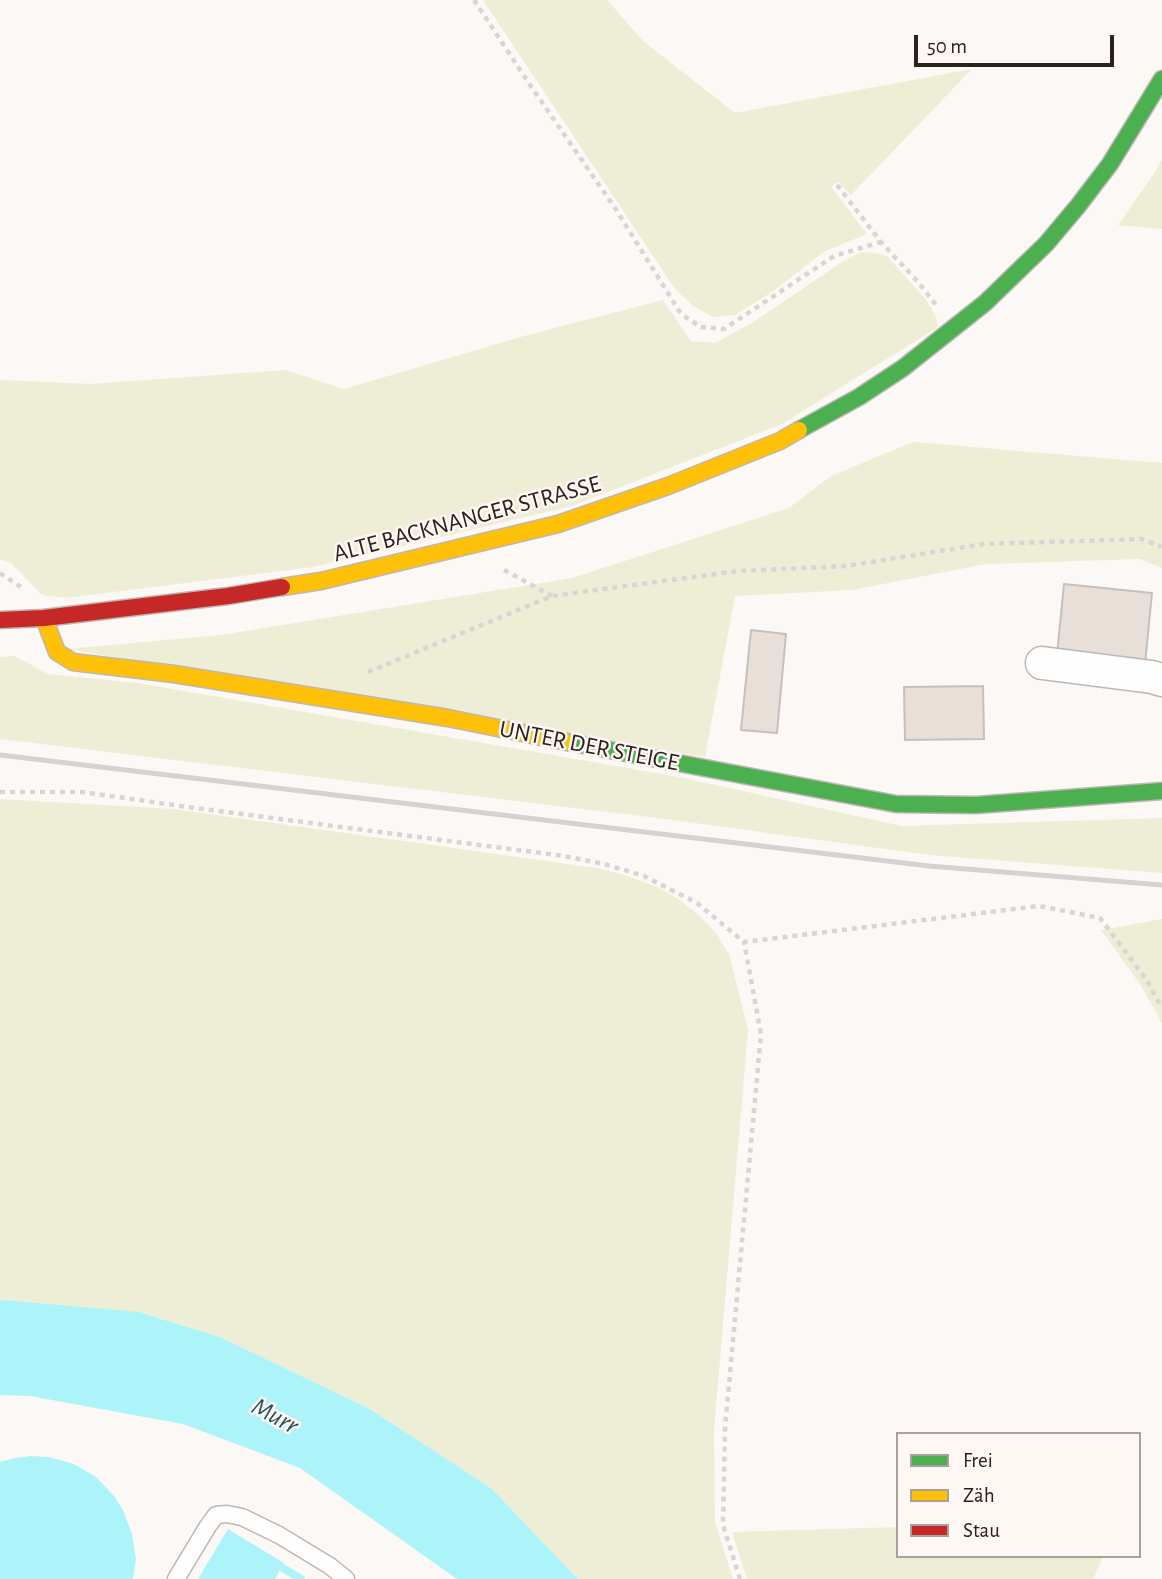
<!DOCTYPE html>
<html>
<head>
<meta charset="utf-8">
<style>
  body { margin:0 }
  #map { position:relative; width:1162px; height:1579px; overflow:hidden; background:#fcf8f6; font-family:"Alegreya Sans",sans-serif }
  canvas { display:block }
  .legend { position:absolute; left:896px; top:1432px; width:245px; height:126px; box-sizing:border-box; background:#fef7f4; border:2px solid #aaa19d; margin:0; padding:9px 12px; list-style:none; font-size:21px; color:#2d211b }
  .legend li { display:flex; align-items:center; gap:14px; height:35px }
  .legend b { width:35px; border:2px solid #aaa19d }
  .scale { position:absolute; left:914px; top:35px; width:200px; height:32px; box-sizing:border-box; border:4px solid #2d211b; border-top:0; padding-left:9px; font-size:21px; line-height:24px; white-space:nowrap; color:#2d211b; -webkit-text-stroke:5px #fef7f4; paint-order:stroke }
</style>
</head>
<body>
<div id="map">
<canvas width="1162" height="1579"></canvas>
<ul class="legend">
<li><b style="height:9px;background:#4caf50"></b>Frei</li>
<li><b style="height:9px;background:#ffc107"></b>Zäh</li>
<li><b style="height:9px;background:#c62828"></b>Stau</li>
</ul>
<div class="scale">50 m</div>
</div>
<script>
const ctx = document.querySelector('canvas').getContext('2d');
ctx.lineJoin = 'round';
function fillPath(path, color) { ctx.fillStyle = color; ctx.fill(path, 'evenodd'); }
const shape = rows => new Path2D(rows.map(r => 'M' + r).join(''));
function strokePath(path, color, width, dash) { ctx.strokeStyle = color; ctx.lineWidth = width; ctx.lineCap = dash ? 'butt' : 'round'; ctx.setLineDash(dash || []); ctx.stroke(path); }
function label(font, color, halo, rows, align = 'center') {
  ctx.font = font + ' "Alegreya Sans",sans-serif'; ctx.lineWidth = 5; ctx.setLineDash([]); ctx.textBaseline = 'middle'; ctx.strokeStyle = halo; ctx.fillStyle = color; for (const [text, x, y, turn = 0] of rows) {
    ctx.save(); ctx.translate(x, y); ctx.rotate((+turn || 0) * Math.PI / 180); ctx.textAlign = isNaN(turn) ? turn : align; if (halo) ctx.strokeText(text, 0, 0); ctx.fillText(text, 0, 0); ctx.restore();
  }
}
fillPath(shape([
  [483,0,607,0,643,41,735,113,972,69,851,195,838,182,831,186,867,234,825,251,772,292,735,315,713,317,692,305,675,289],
  [1162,160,1162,229,1118,225,1151,178],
  [861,252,875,253,887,256,927,301,936,317,938,327,782,424,572,506,313,567,65,598,42,595,11,563,0,559,0,380,91,384,285,370,344,389,524,336,663,300,691,341,715,343,752,323,842,262],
  [913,442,1162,463,1162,568,1140,559,986,564,852,590,735,596,705,757,66,649,221,635,572,578,789,508,831,476],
  [15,656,48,674,138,683,679,777,902,826,1162,818,1162,873,929,855,666,819,0,739,0,657],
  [0,799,173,809,597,868,628,876,657,887,680,900,703,919,718,936,729,954,748,1030,714,1430,715,1522,733,1579,578,1579,491,1488,370,1409,220,1337,143,1313,4,1300,0,1301],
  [1162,919,1162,1023,1140,984,1101,930],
  [898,1527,898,1556,1104,1556,1093,1579,747,1579,732,1532]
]), '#edeed5');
fillPath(shape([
  [4,1300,139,1312,220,1337,370,1409,491,1488,578,1579,457,1579,300,1468,183,1424,30,1396,0,1395,0,1301],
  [32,1456,49,1457,74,1464,96,1477,114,1496,123,1510,132,1534,136,1559,133,1579,0,1579,0,1462,15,1458],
  [228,1529,284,1563,275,1579,198,1579]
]), '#adf4fa');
strokePath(shape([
  [281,1567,301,1579]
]), '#adf4fa', 8);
const building = shape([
  [1064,584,1152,593,1145,664,1057,655,1064,584],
  [751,630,786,634,777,733,741,730,751,630],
  [983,686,984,739,905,740,904,687,983,686]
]);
fillPath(building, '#e8dfd8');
strokePath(building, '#c6bfba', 2);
const lane = shape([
  [176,1579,208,1526,216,1515,227,1514,242,1517,279,1535,330,1566,346,1579]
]);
const street = shape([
  [1042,663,1152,677,1162,680]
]);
const fast = shape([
  [799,430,859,397,903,368,985,303,1046,244,1078,206,1110,164,1162,79],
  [567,742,896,804,976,805,1162,791]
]);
const slow = shape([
  [282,587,321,581,558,524,668,486,780,441,799,430],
  [44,618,57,652,73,662,174,674,448,718,567,742]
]);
const jam = shape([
  [0,620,44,618,228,596,282,587]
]);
strokePath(lane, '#beb7b2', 19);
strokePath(street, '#beb7b2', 35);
strokePath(fast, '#beb7b2', 19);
strokePath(slow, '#beb7b2', 19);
strokePath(jam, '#beb7b2', 19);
strokePath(shape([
  [474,0,530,85,615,208,681,314,701,327,724,329,834,256,881,242],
  [837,185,881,242,919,283,936,305],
  [504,570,552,596],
  [0,573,21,587],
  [368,672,552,596,738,571,846,566,984,544,1142,539,1162,547],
  [0,792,82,792,188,807,564,856,604,864,644,876,697,903,744,942,1039,906,1100,918,1146,979,1162,1008],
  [740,1579,723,1525,725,1428,761,1034,744,942]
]), '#d8d5d5', 4.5, [5, 5]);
strokePath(lane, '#fffefe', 16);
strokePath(street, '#fffefe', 32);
strokePath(fast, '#4caf50', 16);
strokePath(slow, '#ffc107', 16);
strokePath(jam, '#c62828', 16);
strokePath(shape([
  [0,755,929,866,1162,885]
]), '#d4d3d1', 5);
label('24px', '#2d211b', '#fef7f4', [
  ["ALTE BACKNANGER STRASSE",467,519,-15],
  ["UNTER DER STEIGE",589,746,11]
]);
label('italic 26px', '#235256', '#fef7f4', [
  ["Murr",275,1416,28]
]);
</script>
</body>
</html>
